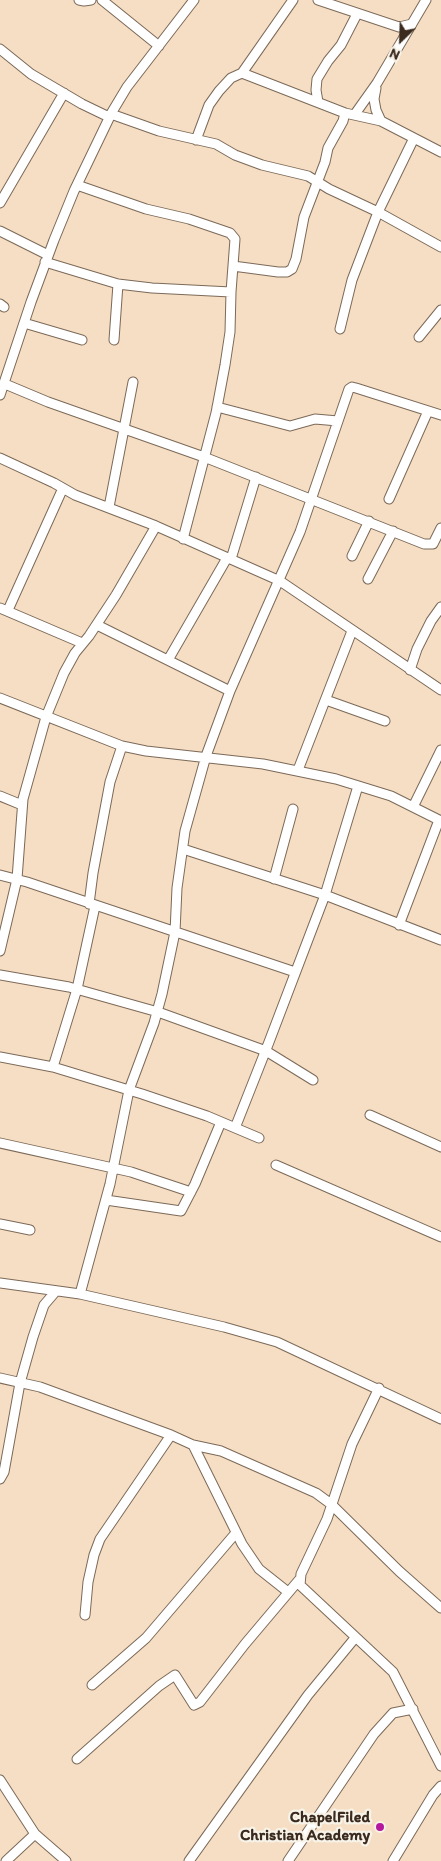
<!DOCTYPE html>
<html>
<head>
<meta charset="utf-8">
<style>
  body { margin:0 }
  #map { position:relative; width:441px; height:1861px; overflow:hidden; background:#f5dec3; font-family:Itim,sans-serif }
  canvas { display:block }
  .north { position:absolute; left:376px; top:15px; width:50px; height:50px; -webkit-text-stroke:4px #f7f3e8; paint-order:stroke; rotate:204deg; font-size:14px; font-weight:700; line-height:20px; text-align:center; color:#3b2a1e }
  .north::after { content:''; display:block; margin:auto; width:18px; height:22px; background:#3b2a1e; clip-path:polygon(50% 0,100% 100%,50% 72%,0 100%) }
</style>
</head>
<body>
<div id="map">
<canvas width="441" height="1861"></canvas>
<div class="north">N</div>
</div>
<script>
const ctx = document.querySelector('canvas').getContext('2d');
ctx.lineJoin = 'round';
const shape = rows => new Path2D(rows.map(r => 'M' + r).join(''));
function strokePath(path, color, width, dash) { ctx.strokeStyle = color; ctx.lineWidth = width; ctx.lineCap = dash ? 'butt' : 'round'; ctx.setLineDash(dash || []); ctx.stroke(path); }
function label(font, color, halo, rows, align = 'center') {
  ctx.font = font + ' Itim,sans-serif'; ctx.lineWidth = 4.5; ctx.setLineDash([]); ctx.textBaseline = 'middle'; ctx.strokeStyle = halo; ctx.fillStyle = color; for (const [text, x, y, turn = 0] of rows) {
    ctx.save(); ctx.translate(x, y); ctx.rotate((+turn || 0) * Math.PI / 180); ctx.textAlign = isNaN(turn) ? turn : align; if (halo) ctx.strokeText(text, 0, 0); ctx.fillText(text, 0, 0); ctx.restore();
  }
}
const minor = shape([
  [79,0,84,1,91,0],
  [102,0,159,46],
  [318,0,399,27,412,24],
  [0,49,31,74,82,104,109,117],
  [242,73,293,0],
  [376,88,374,99,376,110,381,121],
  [318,102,316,90,317,79,328,61,341,45,357,14],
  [111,114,159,131,216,144,235,155,262,165,308,176,329,189,378,212,441,247],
  [355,114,377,83,426,0],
  [196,140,209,105,219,91,231,78,242,73,345,113,381,121,441,152],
  [0,203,64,93],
  [0,231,48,255],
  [45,262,118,284,152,288,231,292,235,239,230,233,189,219,146,209,77,185],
  [233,266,278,272,287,272,292,269,296,259,304,217,325,162,328,148,343,121,345,113],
  [0,304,4,307],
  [24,323,82,340],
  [340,329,352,280,378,212,414,138],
  [419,337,441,310],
  [114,340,118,284],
  [5,384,48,402,204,457,424,544,433,544,441,528],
  [0,395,31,302,54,240,74,191,112,112,127,87,194,0],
  [217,407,290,426,315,419,338,421],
  [0,458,54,483,75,495,156,526,280,581,441,690],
  [389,499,428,411],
  [109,507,133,382],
  [183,539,216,413,225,365,230,332,231,292],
  [352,556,369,521],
  [231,559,256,477],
  [368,579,393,531],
  [0,608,82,643],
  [8,610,63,488],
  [97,625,230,691],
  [168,660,227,558],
  [410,670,417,649,431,621,441,607],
  [0,698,122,746,146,751,263,764,336,779,391,796,441,821],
  [326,700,385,721],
  [298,770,352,631],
  [0,796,22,805],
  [413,807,441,750],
  [183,849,325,895,441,940],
  [0,875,27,882,295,972],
  [274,879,293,809],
  [89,904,93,873,110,782,122,746],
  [399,925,439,820],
  [0,951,17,879,23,799,46,717,64,673,75,653,89,636,116,595,156,526],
  [0,975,69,987,158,1012,266,1051,313,1080],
  [0,1057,53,1067,142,1094,207,1116,259,1138],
  [53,1067,77,989,95,906],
  [370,1115,441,1147],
  [235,1128,269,1042,325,895,358,786],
  [0,1143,131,1172,191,1192],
  [276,1165,441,1237],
  [106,1200,181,1211,195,1184,221,1122],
  [0,1224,30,1230],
  [0,1283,80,1294,224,1327,277,1342,441,1419],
  [80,1294,110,1184,129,1090,154,1023,162,994,175,932,177,888,185,831,206,756,230,691,300,532,349,389,352,387,356,388,441,415],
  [0,1378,40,1387,171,1435,193,1445,221,1451,316,1493,331,1504,399,1571,441,1608],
  [379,1388,352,1444,327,1519,301,1574,300,1585,393,1672,441,1766],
  [193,1445,242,1544,259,1569,288,1592],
  [0,1479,4,1472,20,1383,33,1337,44,1305,56,1291],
  [85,1615,88,1582,94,1555,100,1539,171,1435],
  [92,1685,146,1638,235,1534],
  [77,1759,159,1686,175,1675,194,1705,200,1702,245,1644,299,1580],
  [0,1780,35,1834,6,1861],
  [35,1834,66,1861],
  [189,1861,308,1695,355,1638],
  [288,1861,374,1734,393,1713,413,1709],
  [393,1861,433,1795,441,1786]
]);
strokePath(minor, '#7c6958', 11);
strokePath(minor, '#fff', 9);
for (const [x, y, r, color] of [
  [380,1827,5,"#b5179e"]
]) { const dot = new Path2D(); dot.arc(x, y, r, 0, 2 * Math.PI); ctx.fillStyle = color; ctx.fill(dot); strokePath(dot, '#f7f3e8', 2); }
label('bold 16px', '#3b2a1e', '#f7f3e8', [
  ["ChapelFiled",370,1818],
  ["Christian Academy",370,1836]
], 'right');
</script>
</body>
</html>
